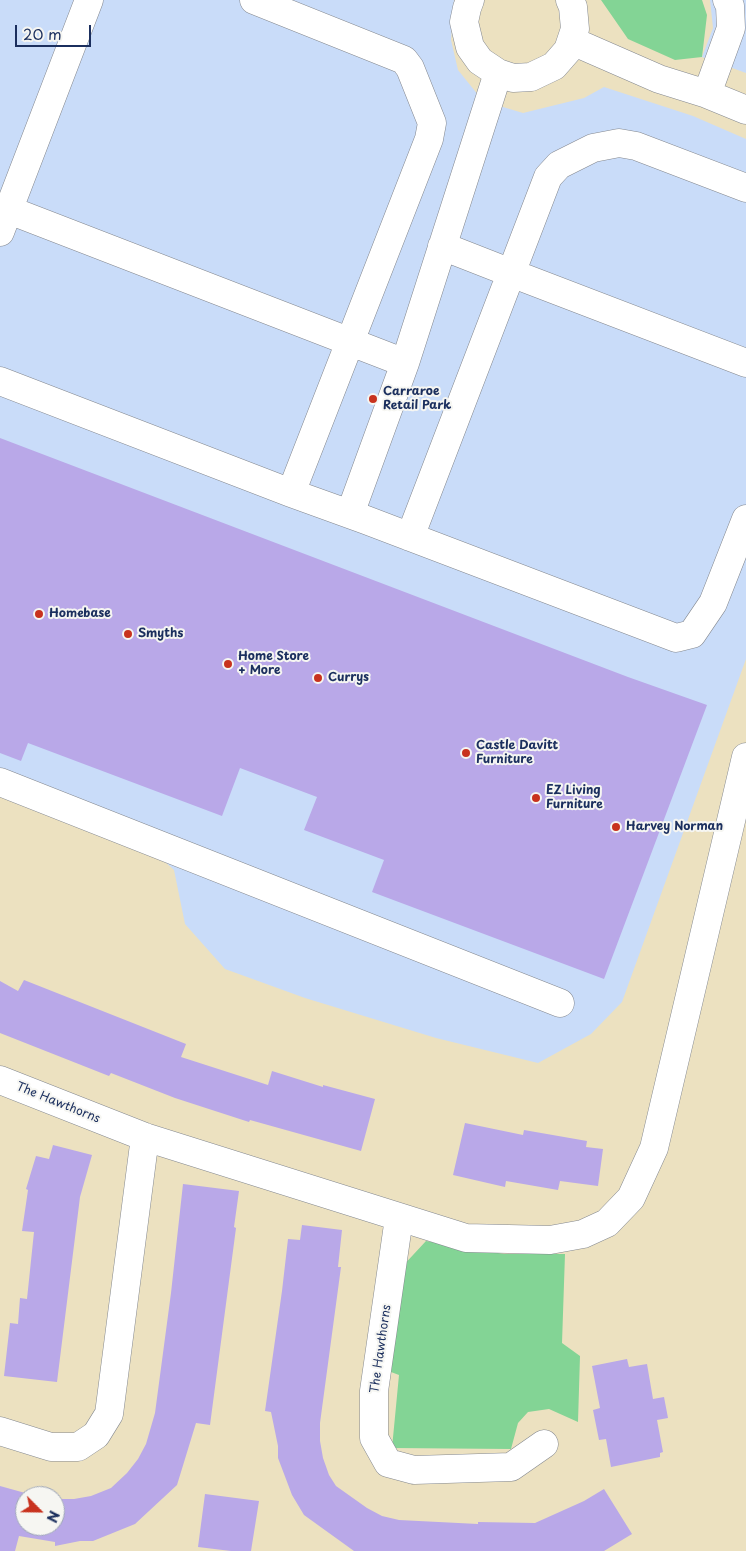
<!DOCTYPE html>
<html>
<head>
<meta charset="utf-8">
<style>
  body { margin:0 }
  #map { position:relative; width:746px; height:1551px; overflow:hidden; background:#ece1c0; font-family:"Playpen Sans",sans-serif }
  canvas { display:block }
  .north { position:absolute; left:15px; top:1486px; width:50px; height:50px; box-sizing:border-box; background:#f6f6f2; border:1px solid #9ea6b7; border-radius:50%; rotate:113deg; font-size:14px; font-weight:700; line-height:20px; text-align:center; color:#1b2f5e }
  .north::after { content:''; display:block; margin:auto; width:18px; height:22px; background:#c8321e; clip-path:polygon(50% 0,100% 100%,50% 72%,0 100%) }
  .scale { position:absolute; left:15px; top:25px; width:76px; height:22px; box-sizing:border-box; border:2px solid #1b2f5e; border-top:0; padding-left:6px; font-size:15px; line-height:18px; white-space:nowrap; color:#1b2f5e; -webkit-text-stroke:4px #f6f6f2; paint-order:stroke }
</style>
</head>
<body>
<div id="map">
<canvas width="746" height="1551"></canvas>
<div class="north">N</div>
<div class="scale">20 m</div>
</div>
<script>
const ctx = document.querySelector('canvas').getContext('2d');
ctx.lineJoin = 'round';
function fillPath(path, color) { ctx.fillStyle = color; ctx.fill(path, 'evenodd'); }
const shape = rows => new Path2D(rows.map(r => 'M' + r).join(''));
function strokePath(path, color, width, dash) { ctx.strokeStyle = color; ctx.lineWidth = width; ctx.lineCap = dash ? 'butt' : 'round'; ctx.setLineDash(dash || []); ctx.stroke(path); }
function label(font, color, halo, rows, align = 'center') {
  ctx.font = font + ' "Playpen Sans",sans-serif'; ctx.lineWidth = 4; ctx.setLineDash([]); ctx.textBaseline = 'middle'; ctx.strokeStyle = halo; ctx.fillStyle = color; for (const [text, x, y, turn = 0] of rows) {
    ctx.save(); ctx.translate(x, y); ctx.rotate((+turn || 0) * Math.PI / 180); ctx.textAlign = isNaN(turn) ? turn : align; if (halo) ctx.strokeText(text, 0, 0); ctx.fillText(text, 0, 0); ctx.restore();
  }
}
fillPath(shape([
  [0,0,454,0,451,40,458,70,483,101,523,113,584,98,604,87,693,116,746,139,746,659,622,1002,591,1034,538,1063,436,1038,305,998,225,969,185,924,174,870,150,848,0,791],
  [710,0,746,0,746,73,702,57,713,28]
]), '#c9dcf9');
fillPath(shape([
  [601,0,702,0,707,15,702,57,675,60,628,39],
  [426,1241,504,1254,565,1254,562,1343,580,1356,578,1422,549,1409,528,1412,518,1423,511,1449,392,1448,399,1375,391,1372,400,1269]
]), '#83d495');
fillPath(shape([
  [0,438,628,677,707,705,604,979,372,892,384,860,304,830,317,797,240,768,222,816,28,743,21,761,0,753],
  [24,980,186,1044,181,1057,268,1085,272,1071,323,1087,323,1085,375,1099,361,1151,250,1120,249,1122,175,1098,111,1073,109,1076,0,1033,0,981,18,991],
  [465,1123,523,1135,524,1130,587,1141,586,1147,603,1149,598,1186,560,1181,558,1190,506,1181,505,1187,453,1175],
  [53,1145,92,1155,80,1197,57,1382,4,1376,10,1323,18,1324,20,1298,27,1299,34,1232,22,1231,28,1190,26,1189,36,1156,49,1159],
  [183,1184,239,1191,234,1227,236,1228,210,1425,196,1423,177,1485,135,1524,93,1541,80,1541,55,1546,55,1542,19,1536,15,1551,0,1551,0,1486,36,1496,25,1496,25,1526,55,1526,55,1499,74,1499,91,1496,111,1488,127,1473,138,1459,146,1444,155,1413,171,1293],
  [302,1225,342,1230,338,1267,341,1267,320,1423,320,1441,323,1458,329,1475,336,1486,367,1508,382,1516,399,1520,478,1524,478,1522,535,1523,584,1501,604,1489,632,1534,604,1551,354,1551,304,1515,292,1495,278,1458,278,1446,271,1412,265,1411,282,1291,288,1239,300,1240],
  [627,1359,629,1367,647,1364,653,1399,664,1397,668,1418,657,1420,663,1452,660,1453,660,1457,611,1467,606,1439,599,1440,593,1410,600,1408,592,1366],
  [205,1494,259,1501,251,1551,231,1551,198,1547]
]), '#b9a8e8');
const minor = shape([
  [254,0,404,60,410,68,432,123,429,139,291,493],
  [470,0,467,8,464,22,470,47,480,61,498,73,513,78,531,77,554,66,568,50,575,29,573,7,570,0],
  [572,41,659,79,707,94,746,110],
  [707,94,731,28,730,6,727,0],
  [9,210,405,363],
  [0,232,89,0],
  [442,246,511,273,746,363],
  [0,381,291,493,366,520,676,638,692,634,713,603,746,519],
  [350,514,405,363,498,73],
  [410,537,548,177,559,165,593,148,619,143,636,146,746,188],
  [0,782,560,1003],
  [0,1080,145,1137,466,1238,550,1240,583,1234,607,1223,631,1198,654,1148,746,757],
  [399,1218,374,1391,374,1438,388,1463,414,1470,511,1467,544,1444],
  [0,1431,51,1447,78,1447,96,1435,109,1414,145,1137]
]);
strokePath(minor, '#84888f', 29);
strokePath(minor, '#fff', 28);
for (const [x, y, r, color] of [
  [373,399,5,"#c8321e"],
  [39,614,5,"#c8321e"],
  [128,634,5,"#c8321e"],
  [228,664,5,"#c8321e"],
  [318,678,5,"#c8321e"],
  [466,753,5,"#c8321e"],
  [536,798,5,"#c8321e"],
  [616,827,5,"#c8321e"]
]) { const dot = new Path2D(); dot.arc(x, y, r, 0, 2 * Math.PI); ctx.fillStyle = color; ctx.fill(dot); strokePath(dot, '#f6f6f2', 2); }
label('bold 12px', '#1b2f5e', '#f6f6f2', [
  ["Carraroe",383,392],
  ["Retail Park",383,406],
  ["Homebase",49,614],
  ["Smyths",138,634],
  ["Home Store",238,657],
  ["+ More",238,671],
  ["Currys",328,678],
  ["Castle Davitt",476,746],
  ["Furniture",476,760],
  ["EZ Living",546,791],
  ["Furniture",546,805],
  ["Harvey Norman",626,827]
], 'left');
label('12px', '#1b2f5e', '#f6f6f2', [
  ["The Hawthorns",58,1103,22],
  ["The Hawthorns",381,1349,-82]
]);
</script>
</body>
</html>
